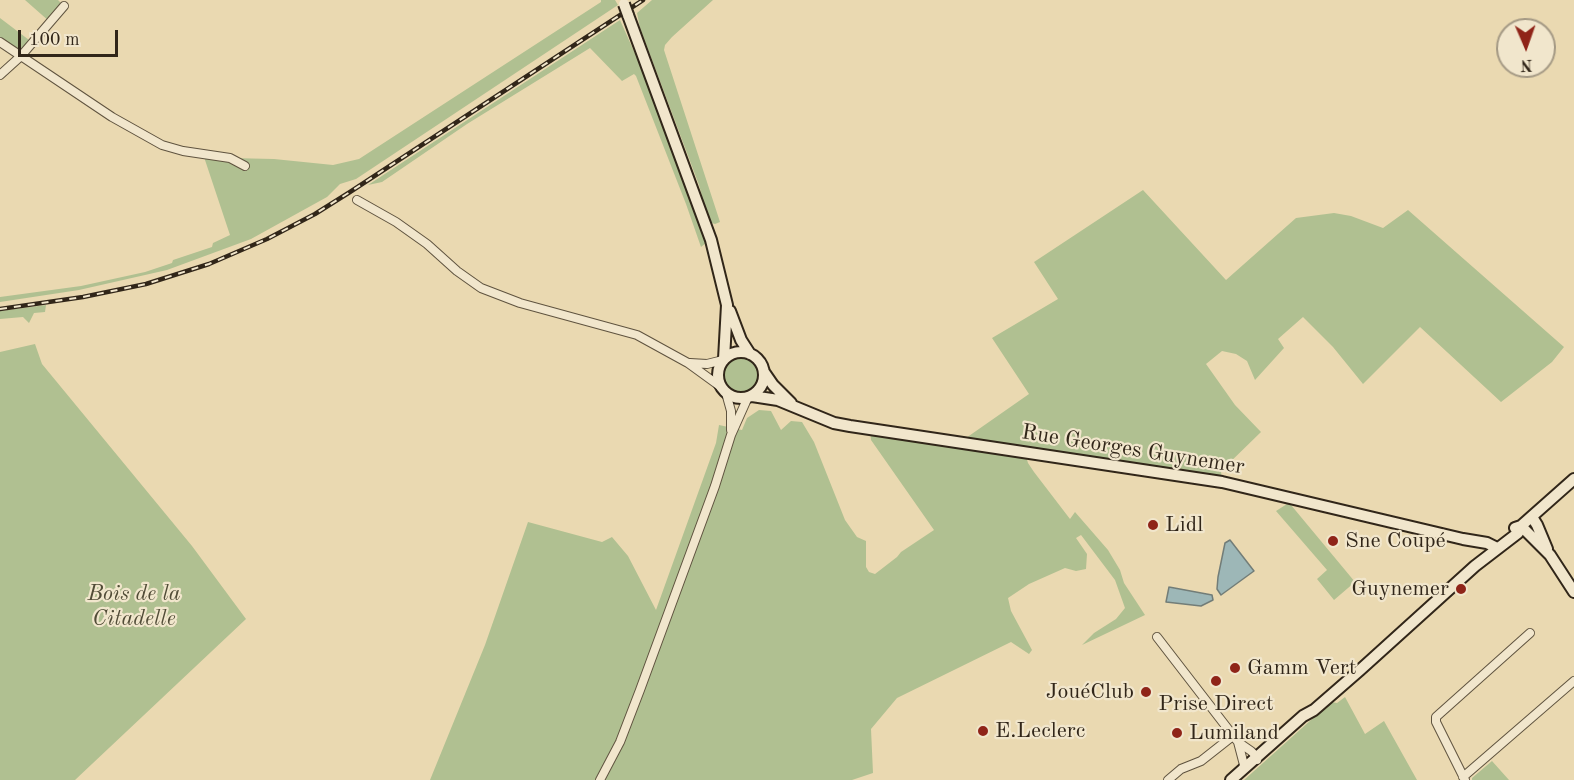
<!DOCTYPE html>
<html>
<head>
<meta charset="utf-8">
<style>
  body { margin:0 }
  #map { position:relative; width:1574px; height:780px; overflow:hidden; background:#ead9b1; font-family:"Old Standard TT",serif }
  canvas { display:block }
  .north { position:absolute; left:1496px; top:18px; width:60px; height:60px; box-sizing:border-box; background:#f1e6cc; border:2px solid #a49984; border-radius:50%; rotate:178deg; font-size:16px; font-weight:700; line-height:24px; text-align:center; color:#312619 }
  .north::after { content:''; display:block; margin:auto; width:21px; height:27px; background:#8f2418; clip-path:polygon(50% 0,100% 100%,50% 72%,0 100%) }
  .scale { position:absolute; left:18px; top:30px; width:100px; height:27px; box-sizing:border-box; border:3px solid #312619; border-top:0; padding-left:8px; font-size:18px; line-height:21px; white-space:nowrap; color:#312619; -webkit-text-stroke:4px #f1e6cc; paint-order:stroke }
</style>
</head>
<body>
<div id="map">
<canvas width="1574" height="780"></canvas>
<div class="north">N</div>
<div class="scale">100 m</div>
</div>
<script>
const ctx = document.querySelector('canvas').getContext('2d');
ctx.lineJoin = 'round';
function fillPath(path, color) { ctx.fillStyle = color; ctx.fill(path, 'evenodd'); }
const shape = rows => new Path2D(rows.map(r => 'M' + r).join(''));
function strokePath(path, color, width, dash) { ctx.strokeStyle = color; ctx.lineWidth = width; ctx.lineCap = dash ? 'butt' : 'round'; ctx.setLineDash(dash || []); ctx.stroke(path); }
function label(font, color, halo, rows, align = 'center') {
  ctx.font = font + ' "Old Standard TT",serif'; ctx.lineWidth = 4.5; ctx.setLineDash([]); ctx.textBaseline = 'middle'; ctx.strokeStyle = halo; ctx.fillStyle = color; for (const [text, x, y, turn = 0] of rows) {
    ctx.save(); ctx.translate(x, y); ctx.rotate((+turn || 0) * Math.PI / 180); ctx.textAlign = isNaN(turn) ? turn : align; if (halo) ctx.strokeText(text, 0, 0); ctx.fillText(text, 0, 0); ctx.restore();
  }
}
fillPath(shape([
  [25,0,58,0,64,6,50,22],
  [601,0,615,0,618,5,356,179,340,184,327,197,251,239,167,270,79,290,0,302,0,297,81,286,145,272,172,263,173,260,212,247,213,243,230,235,203,154,230,158,274,159,333,165,359,159,601,2],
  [652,0,713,0,672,37,665,45,664,50,720,222,715,224,709,222,699,185,640,28,637,13],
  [0,18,33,43,21,56,0,42],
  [620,20,645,76,701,227,706,243,701,247,686,204,636,76,634,74,622,81,590,48,467,124,382,182,368,185],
  [1143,190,1226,280,1296,218,1334,213,1351,216,1383,228,1408,210,1564,347,1552,362,1501,402,1420,327,1363,384,1333,347,1303,317,1278,339,1284,348,1255,380,1247,361,1236,354,1222,351,1206,364,1235,405,1261,432,1221,471,1222,482,1025,453,1028,463,1034,472,1070,519,1075,512,1108,550,1120,570,1124,583,1145,615,1082,645,1094,633,1116,619,1125,608,1115,580,1081,535,1076,538,1087,554,1086,569,1076,571,1065,568,1029,584,1008,598,1011,611,1032,650,1029,654,1011,642,897,698,871,729,873,773,852,780,430,780,485,645,528,522,602,542,612,537,628,556,656,610,716,443,719,425,742,430,747,418,759,410,771,411,781,430,791,421,802,422,814,442,845,520,857,537,866,541,866,567,869,572,875,574,897,557,901,552,934,530,871,440,870,430,963,443,966,438,1029,394,992,338,1058,299,1034,262],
  [46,305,45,312,34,313,29,323,23,317,0,319,0,311],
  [35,344,42,364,192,546,246,619,75,780,0,780,0,352],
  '722 376a18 18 0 1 1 36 0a18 18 0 1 1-36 0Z',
  [1287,504,1291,505,1355,582,1334,600,1317,579,1327,570,1276,511],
  [1345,697,1365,734,1384,721,1417,780,1244,780,1331,702,1337,703],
  [1492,761,1509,780,1472,780,1472,778]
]), '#b0c091');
const water = shape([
  [1230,540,1254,571,1221,595,1217,589,1218,577,1225,543,1230,540],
  [1169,587,1212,595,1213,600,1201,606,1166,602,1169,587]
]);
fillPath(water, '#9db7b7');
strokePath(water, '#727d78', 1.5);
const street = shape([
  [0,42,112,117,162,145,183,151,230,158,245,166],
  [0,75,21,56,64,6],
  [357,200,396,222,427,244,457,271,481,288,520,303,637,335,688,363,721,387],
  [690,363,707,364,723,360],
  [726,393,731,411,731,430],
  [1157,637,1238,742,1251,751,1257,757,1257,760],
  [1238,742,1244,765,1243,769],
  [1463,777,1574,681],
  [600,780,620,742,640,690,715,486,731,435,748,397],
  [1168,780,1181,769,1201,761,1234,735],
  [1465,780,1436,722,1436,717,1530,633]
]);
const secondary = shape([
  [628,15,711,240,727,305,724,359],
  [730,311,741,340,750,354],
  '718 375a23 23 0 1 1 46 0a23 23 0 1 1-46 0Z',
  [764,372,773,385,791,403],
  [752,396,778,400,834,423,850,426,1222,482,1463,539,1487,543,1497,548],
  [1532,517,1537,525,1547,549],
  [1521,526,1550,555,1574,592],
  [1515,528,1521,526,1574,479],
  [1231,780,1303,716,1314,710,1360,670,1475,566,1518,533,1521,526]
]);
strokePath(street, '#5f533f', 10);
strokePath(secondary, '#312619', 14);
strokePath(street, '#f1e6cc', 8);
strokePath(secondary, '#f1e6cc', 10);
const rail = shape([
  [0,309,83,297,146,284,209,264,267,239,315,214,350,192,643,0]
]);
strokePath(rail, '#312619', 4.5);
strokePath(rail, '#f1e6cc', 2, [7]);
const secondaryBridge = shape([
  [624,4,628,15]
]);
strokePath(secondaryBridge, '#312619', 14, []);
strokePath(secondaryBridge, '#f1e6cc', 10);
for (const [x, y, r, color] of [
  [1153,525,6,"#8f2418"],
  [1333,541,6,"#8f2418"],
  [1461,589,6,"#8f2418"],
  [1235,668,6,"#8f2418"],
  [1216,681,6,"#8f2418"],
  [1146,692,6,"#8f2418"],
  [983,731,6,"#8f2418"],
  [1177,733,6,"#8f2418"]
]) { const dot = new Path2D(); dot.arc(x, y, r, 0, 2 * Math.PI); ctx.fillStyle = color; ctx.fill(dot); strokePath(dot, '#f1e6cc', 2); }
label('22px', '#312619', '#f1e6cc', [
  ["Rue Georges Guynemer",1133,450,9]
]);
label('22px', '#312619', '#f1e6cc', [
  ["Lidl",1165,525],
  ["Sne Coupé",1345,541],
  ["Guynemer",1449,589,"right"],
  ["Gamm Vert",1247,668],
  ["JouéClub",1134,692,"right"],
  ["Prise Direct",1216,704,"center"],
  ["E.Leclerc",995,731],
  ["Lumiland",1189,733]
], 'left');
label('italic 22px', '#514c37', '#f1e6cc', [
  ["Bois de la",134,594],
  ["Citadelle",134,619]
]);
</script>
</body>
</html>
